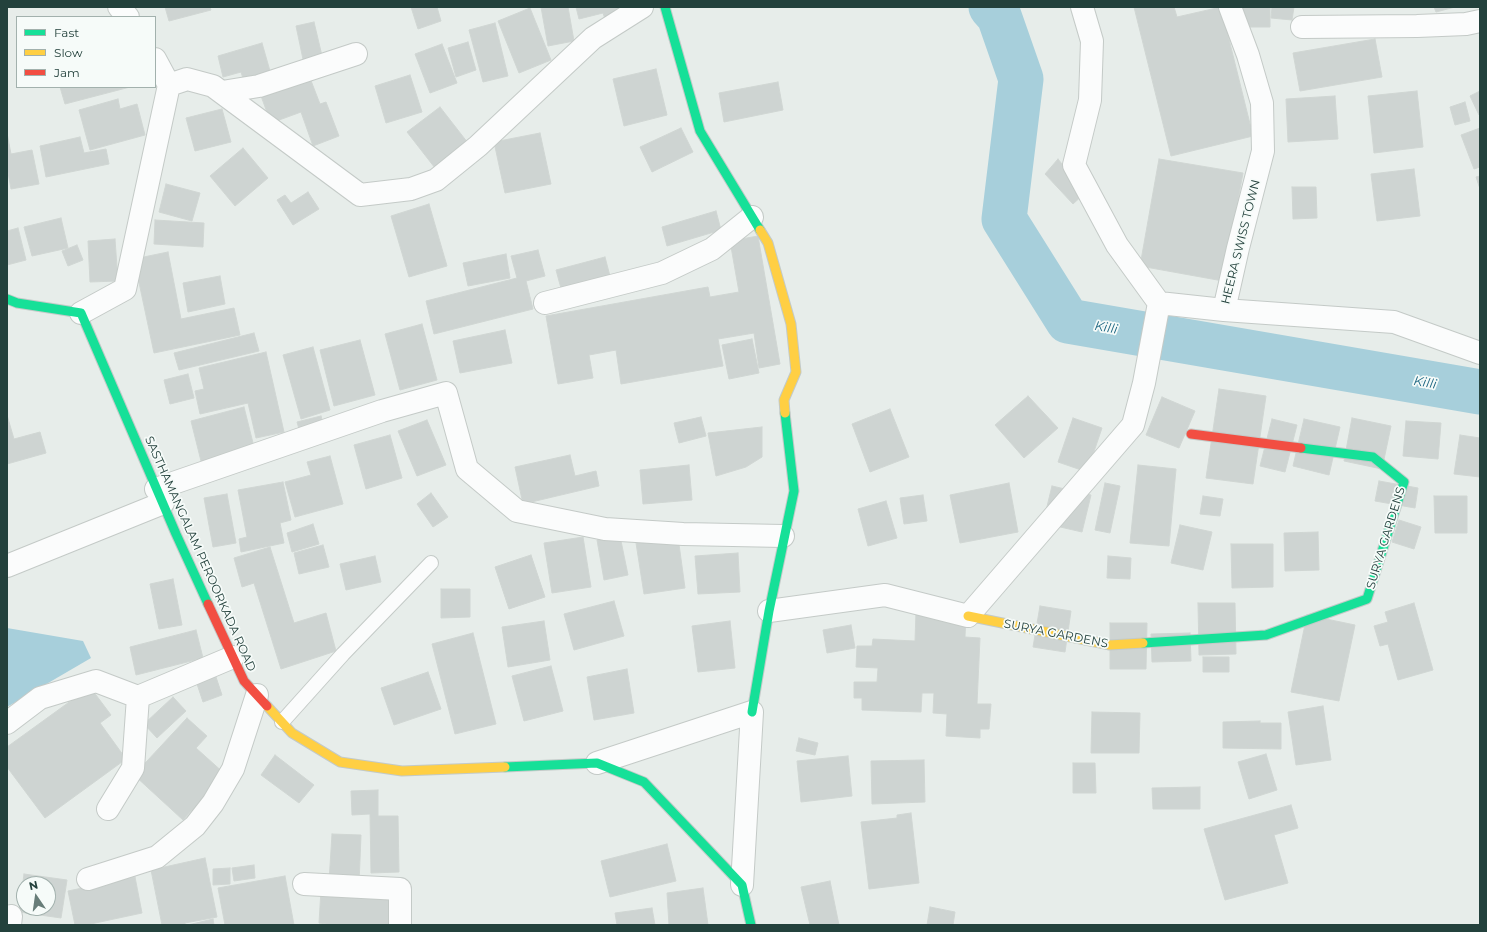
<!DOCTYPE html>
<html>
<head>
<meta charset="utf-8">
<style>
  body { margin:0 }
  #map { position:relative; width:1487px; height:932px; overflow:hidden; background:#e7edea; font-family:Montserrat,sans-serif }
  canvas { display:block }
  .frame { position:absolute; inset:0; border:8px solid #23413c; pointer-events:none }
  .legend { position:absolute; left:16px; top:16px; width:140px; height:72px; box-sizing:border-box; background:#f6fbf9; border:1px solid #a2b1ad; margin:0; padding:5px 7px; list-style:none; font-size:12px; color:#23413c }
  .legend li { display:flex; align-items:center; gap:8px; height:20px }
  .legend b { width:20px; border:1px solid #a2b1ad }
  .north { position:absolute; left:16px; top:876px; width:40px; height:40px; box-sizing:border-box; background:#f6fbf9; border:1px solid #a2b1ad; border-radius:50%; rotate:347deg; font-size:11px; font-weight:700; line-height:16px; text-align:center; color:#23413c }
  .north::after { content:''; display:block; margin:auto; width:14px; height:18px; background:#687d79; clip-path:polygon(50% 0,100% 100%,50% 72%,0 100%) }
</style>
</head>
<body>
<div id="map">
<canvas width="1487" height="932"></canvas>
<div class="frame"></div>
<ul class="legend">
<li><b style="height:5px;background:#16e098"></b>Fast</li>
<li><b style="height:5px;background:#ffcf43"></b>Slow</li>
<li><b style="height:5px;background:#f24e42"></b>Jam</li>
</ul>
<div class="north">N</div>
</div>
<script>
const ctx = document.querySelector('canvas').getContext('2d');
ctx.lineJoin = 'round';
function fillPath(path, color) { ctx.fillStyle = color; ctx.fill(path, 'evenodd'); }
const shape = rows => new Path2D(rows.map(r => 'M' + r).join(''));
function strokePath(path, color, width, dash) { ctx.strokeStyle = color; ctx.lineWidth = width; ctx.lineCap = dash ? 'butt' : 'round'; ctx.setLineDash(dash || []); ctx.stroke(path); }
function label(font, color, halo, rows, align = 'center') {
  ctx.font = font + ' Montserrat,sans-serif'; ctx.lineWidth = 3.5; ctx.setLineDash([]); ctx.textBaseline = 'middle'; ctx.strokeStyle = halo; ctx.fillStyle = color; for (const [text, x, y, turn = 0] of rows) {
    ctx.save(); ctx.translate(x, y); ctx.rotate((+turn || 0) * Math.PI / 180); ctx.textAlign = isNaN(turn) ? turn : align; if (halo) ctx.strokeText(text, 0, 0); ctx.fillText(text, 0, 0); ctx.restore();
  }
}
fillPath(shape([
  [7,628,83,641,91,658,7,707]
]), '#a7cfdb');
strokePath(shape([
  [991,7,999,16,1021,79,1004,219,1068,321,1480,392]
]), '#a7cfdb', 45);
const building = shape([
  [165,7,210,7,211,10,169,21,165,7],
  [411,7,437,7,441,21,418,29,411,7],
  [541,7,568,7,574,41,548,46,541,7],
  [576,7,621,7,623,15,605,19,603,13,579,19,576,7],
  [1134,7,1174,7,1177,17,1221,7,1253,136,1171,156,1134,7],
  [1240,7,1270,7,1270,27,1241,27,1240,7],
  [1272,7,1294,7,1292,20,1271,18,1272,7],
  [1434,7,1455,7,1436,12,1434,7],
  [530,8,551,60,519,73,498,21,530,8],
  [314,22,323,60,304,64,296,26,314,22],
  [495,23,508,76,483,82,469,30,495,23],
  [1375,39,1382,77,1300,91,1293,53,1375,39],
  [468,42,476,70,456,77,448,48,468,42],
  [262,43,272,78,245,85,241,72,223,77,218,56,262,43],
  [442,44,457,83,430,93,415,54,442,44],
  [656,69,667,115,624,126,613,79,656,69],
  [410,75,422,112,386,123,375,86,410,75],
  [310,78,320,104,326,102,339,136,313,146,301,112,271,123,261,96,310,78],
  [778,82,783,110,724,122,719,93,778,82],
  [60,87,130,87,65,104,60,87],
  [1417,91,1423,147,1374,153,1368,96,1417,91],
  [1480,91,1480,114,1479,115,1470,96,1480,91],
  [1335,96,1338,139,1288,142,1286,99,1335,96],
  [118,99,120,109,137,104,145,135,90,150,79,110,118,99],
  [1465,102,1470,121,1455,125,1450,107,1465,102],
  [440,107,468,143,435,168,407,132,440,107],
  [222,109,231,142,195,151,186,118,222,109],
  [681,128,693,152,652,172,640,147,681,128],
  [1480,128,1480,167,1474,169,1461,135,1480,128],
  [7,133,11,154,32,150,39,184,11,189,7,167,7,133],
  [540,133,551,184,505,193,494,142,540,133],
  [80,137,84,153,106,149,109,164,46,177,40,146,80,137],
  [243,148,268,178,235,206,210,176,243,148],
  [1058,159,1085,193,1073,204,1045,174,1058,159],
  [1159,159,1243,173,1223,281,1140,266,1159,159],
  [1414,169,1420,216,1377,221,1371,174,1414,169],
  [1480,176,1480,189,1476,177,1480,176],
  [166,184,200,193,192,221,159,212,166,184],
  [1292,187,1316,187,1317,218,1293,219,1292,187],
  [308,192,319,209,293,225,277,200,285,195,291,203,308,192],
  [429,204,447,266,409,277,391,216,429,204],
  [716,211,721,230,667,246,662,227,716,211],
  [61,218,68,248,32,256,24,227,61,218],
  [155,220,204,223,203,247,154,244,155,220],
  [18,228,26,260,7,265,7,231,18,228],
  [758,236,780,364,759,368,754,333,718,339,723,366,621,384,616,350,589,355,593,378,558,384,546,316,708,287,710,297,739,292,730,241,758,236],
  [115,239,118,281,90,282,88,241,115,239],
  [77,245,83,260,68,266,62,251,77,245],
  [538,250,545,276,526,281,533,309,434,334,426,301,517,278,511,256,538,250],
  [168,252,181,319,234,308,240,335,154,353,134,259,168,252],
  [506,254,510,278,468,286,463,263,506,254],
  [605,257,611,280,562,292,556,270,605,257],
  [220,276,225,304,188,312,183,283,220,276],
  [422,324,437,380,400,390,385,334,422,324],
  [505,330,512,363,460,373,453,341,505,330],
  [254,333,259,351,179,370,174,353,254,333],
  [752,339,759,373,729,379,722,345,752,339],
  [360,340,375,395,334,406,320,350,360,340],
  [313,347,330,410,301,419,283,355,313,347],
  [266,352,284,432,256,438,248,403,200,414,195,391,204,389,199,368,266,352],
  [188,374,194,398,170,404,164,380,188,374],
  [1219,389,1266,396,1253,484,1206,478,1219,389],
  [1028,396,1058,428,1024,458,995,425,1028,396],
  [1162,397,1195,411,1179,448,1146,435,1162,397],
  [244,407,255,451,202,465,191,421,244,407],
  [890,409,909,457,870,472,852,424,890,409],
  [7,415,14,439,40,432,46,453,7,464,7,415],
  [321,416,325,430,301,436,297,422,321,416],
  [701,417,706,436,679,443,674,423,701,417],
  [1073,418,1102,428,1087,472,1058,462,1073,418],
  [1352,418,1391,426,1382,469,1344,461,1352,418],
  [1272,419,1297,425,1285,472,1260,466,1272,419],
  [1304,419,1340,427,1329,475,1293,466,1304,419],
  [427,420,446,465,417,476,398,431,427,420],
  [1406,421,1441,423,1438,459,1403,456,1406,421],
  [762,427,762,457,746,467,716,476,708,433,762,427],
  [390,435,402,478,366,489,354,445,390,435],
  [1460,435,1480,438,1480,477,1454,474,1460,435],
  [570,455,575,476,596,471,599,486,523,504,515,467,570,455],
  [330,456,343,504,295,517,285,482,311,475,307,462,330,456],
  [689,465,692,500,643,504,640,470,689,465],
  [1138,465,1176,469,1169,546,1130,543,1138,465],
  [1379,481,1418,488,1415,508,1375,501,1379,481],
  [283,482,291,520,280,523,284,543,241,552,239,539,247,537,238,490,283,482],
  [1009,483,1018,532,960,543,950,495,1009,483],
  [1105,483,1120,486,1110,533,1095,530,1105,483],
  [1052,486,1091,495,1082,532,1043,523,1052,486],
  [431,493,448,517,433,527,417,504,431,493],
  [227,494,236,543,213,547,204,498,227,494],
  [923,495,927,521,904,524,900,498,923,495],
  [1203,496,1223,499,1220,516,1200,514,1203,496],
  [1434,496,1467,496,1467,533,1435,533,1434,496],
  [886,501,897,538,868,546,858,509,886,501],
  [1399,520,1421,527,1414,549,1392,542,1399,520],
  [313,524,319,544,292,552,287,533,313,524],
  [1180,525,1212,532,1203,570,1171,563,1180,525],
  [1318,532,1319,570,1285,571,1284,533,1318,532],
  [620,536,628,575,604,580,597,540,620,536],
  [583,537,591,587,552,593,544,543,583,537],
  [678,537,685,588,644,594,636,543,678,537],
  [1231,544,1273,544,1273,587,1232,588,1231,544],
  [323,545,329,567,299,574,294,553,323,545],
  [270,547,294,623,326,613,336,651,281,669,254,583,242,587,234,558,270,547],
  [738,553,740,592,698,594,695,556,738,553],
  [531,555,545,597,509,609,495,567,531,555],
  [375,556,381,582,346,590,340,564,375,556],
  [1108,556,1131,558,1130,579,1107,578,1108,556],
  [173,579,182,625,159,629,150,584,173,579],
  [441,589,470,589,470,617,441,618,441,589],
  [614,601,624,636,574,650,564,614,614,601],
  [1198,603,1235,603,1236,654,1199,655,1198,603],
  [1414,603,1433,670,1398,680,1388,644,1380,646,1374,626,1388,622,1385,612,1414,603],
  [1040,606,1071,611,1065,652,1033,647,1040,606],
  [916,612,966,614,965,637,980,638,977,704,991,704,989,729,980,729,980,738,946,736,947,714,933,713,934,693,922,693,921,712,862,710,862,698,854,698,854,682,877,682,878,668,856,667,857,646,872,646,873,639,915,641,916,612],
  [1307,615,1355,625,1339,701,1291,692,1307,615],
  [544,621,550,660,508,667,502,627,544,621],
  [730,621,735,668,698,672,692,626,730,621],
  [1110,623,1147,623,1146,669,1110,669,1110,623],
  [851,625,855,648,827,653,823,630,851,625],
  [196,630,203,658,136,675,130,647,196,630],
  [473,633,496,724,455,734,432,644,473,633],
  [1190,633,1191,661,1152,662,1151,634,1190,633],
  [1203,657,1229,657,1229,672,1203,672,1203,657],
  [551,666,563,711,524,721,512,676,551,666],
  [627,669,634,713,594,720,587,677,627,669],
  [428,672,441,709,394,725,381,688,428,672],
  [215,674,222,695,203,702,196,681,215,674],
  [90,687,111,715,100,723,126,759,45,818,7,767,7,747,90,687],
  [173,697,186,711,157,738,144,724,173,697],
  [1323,706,1331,760,1296,765,1288,712,1323,706],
  [1092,712,1140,713,1139,753,1091,753,1092,712],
  [187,718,207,736,196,748,225,774,183,820,134,775,187,718],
  [1260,721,1260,723,1281,723,1281,749,1223,748,1223,722,1260,721],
  [799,738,818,743,815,755,796,751,799,738],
  [1266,754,1277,790,1249,799,1238,762,1266,754],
  [275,755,314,785,299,803,261,775,275,755],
  [848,756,852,796,801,802,797,761,848,756],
  [924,760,925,802,872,804,871,761,924,760],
  [1073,763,1095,763,1096,793,1073,793,1073,763],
  [1200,787,1200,809,1153,809,1152,788,1200,787],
  [378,790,378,816,398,816,399,872,371,873,370,814,352,815,351,791,378,790],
  [1291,805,1298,828,1274,835,1288,883,1225,900,1204,829,1291,805],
  [911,813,919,883,869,889,861,822,897,818,897,815,911,813],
  [332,834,361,835,359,884,329,882,332,834],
  [667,844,676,881,610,897,601,861,667,844],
  [205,858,217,917,185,923,185,925,162,925,151,870,205,858],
  [254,865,255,878,234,881,232,868,254,865],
  [230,868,230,884,213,885,213,869,230,868],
  [24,874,67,880,61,918,19,912,24,874],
  [24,884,48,884,48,908,24,908,24,884],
  [285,876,294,925,225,925,218,888,285,876],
  [135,877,142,913,86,925,75,925,68,891,135,877],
  [830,881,839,925,810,925,801,887,830,881],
  [703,888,708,925,669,925,667,893,703,888],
  [321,890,393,894,391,925,333,925,319,923,321,890],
  [930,907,955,912,953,925,927,925,930,907],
  [652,908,655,925,617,925,615,913,652,908],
  [213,919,214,925,188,925,213,919]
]);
fillPath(building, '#ced4d2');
strokePath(building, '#d0d6d3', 1);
const lane = shape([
  [282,722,343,654,431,563]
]);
const street = shape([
  [119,7,128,17],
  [1082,7,1092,41,1090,100,1074,165,1117,245,1159,303,1224,310,1238,248,1263,151,1262,103,1248,55,1230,7],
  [1302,27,1417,26,1466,24,1480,21],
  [169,85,187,79,213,86,360,195,411,189,436,180,478,146,593,38,642,7],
  [222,92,259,86,356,54],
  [545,303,662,273,712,249,752,217],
  [1224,310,1394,322,1480,353],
  [81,313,125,289,169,85,155,59],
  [156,489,382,411,446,393,467,469,517,511,605,529,683,534,783,536],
  [7,566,163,503],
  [769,611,885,595,968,616,1133,425,1144,383,1159,303],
  [7,723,40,698,96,681,138,697],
  [597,763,752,712,742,885],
  [108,809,133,768,138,697,233,657],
  [88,879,157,857,195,826,213,803,233,769,257,695],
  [304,884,400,889,400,925],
  [10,925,11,916]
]);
const fast = shape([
  [665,7,700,131,760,230],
  [7,299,17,303,81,313,176,534,208,604],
  [1143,643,1266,635,1367,599,1404,482,1373,457,1301,448],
  [752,712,769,611,794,491,785,413],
  [505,767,597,763,644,782,742,885,751,925]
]);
const slow = shape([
  [760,230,768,243,791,324,796,372,784,400,785,413],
  [968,616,1110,645,1143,643],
  [267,706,292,733,340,762,402,771,505,767]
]);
const jam = shape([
  [1191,434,1301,448],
  [208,604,244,681,267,706]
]);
strokePath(lane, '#c4cac7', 16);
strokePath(street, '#c4cac7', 24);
strokePath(fast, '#c3cac8', 11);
strokePath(slow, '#c3cac8', 11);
strokePath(jam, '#c3cac8', 11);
strokePath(lane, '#fbfcfc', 14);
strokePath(street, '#fbfcfc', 22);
strokePath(fast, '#16e098', 9);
strokePath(slow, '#ffcf43', 9);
strokePath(jam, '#f24e42', 9);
label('12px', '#23413c', '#f6fbf9', [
  ["HEERA SWISS TOWN",1241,242,-76],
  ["SURYA GARDENS",1386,538,-73],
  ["SASTHAMANGALAM PEROORKADA ROAD",200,554,66],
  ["SURYA GARDENS",1056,634,11]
]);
label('italic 13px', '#1b6580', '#f6fbf9', [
  ["Killi",1106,328,10],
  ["Killi",1425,383,10]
]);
</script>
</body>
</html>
